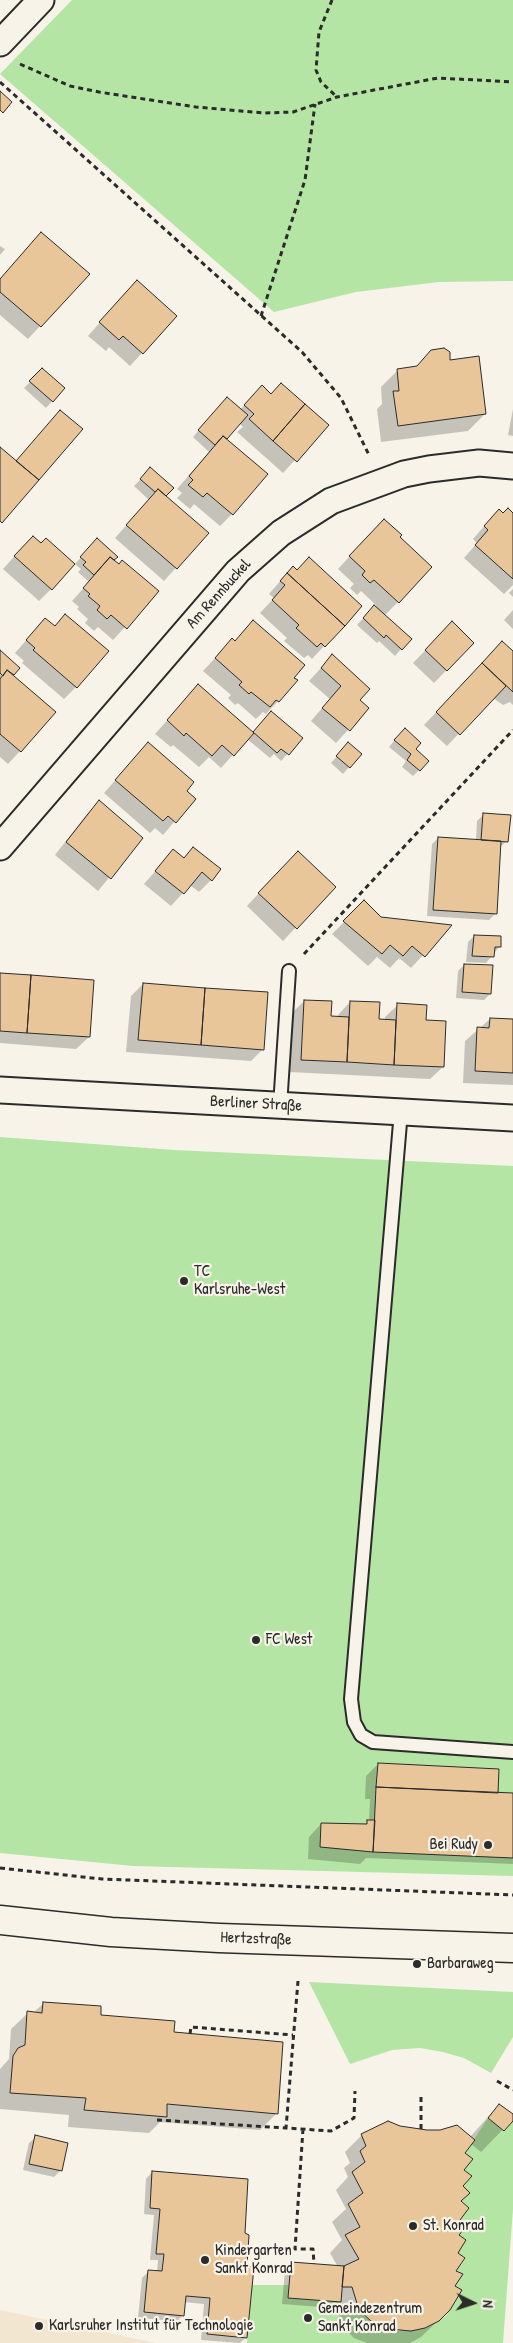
<!DOCTYPE html>
<html>
<head>
<meta charset="utf-8">
<style>
  body { margin:0 }
  #map { position:relative; width:513px; height:2343px; overflow:hidden; background:#f7f3e8; font-family:"Patrick Hand",sans-serif }
  canvas { display:block }
  .north { position:absolute; left:448px; top:2278px; width:50px; height:50px; -webkit-text-stroke:4px #f7f3e8; paint-order:stroke; rotate:94deg; font-size:14px; font-weight:700; line-height:20px; text-align:center; color:#2b2b2b }
  .north::after { content:''; display:block; margin:auto; width:18px; height:22px; background:#2b2b2b; clip-path:polygon(50% 0,100% 100%,50% 72%,0 100%) }
</style>
</head>
<body>
<div id="map">
<canvas width="513" height="2343"></canvas>
<div class="north">N</div>
</div>
<script>
const ctx = document.querySelector('canvas').getContext('2d');
ctx.lineJoin = 'round';
function fillPath(path, color) { ctx.fillStyle = color; ctx.fill(path, 'evenodd'); }
const shape = rows => new Path2D(rows.map(r => 'M' + r).join(''));
function strokePath(path, color, width, dash) { ctx.strokeStyle = color; ctx.lineWidth = width; ctx.lineCap = dash ? 'butt' : 'round'; ctx.setLineDash(dash || []); ctx.stroke(path); }
function label(font, color, halo, rows, align = 'center') {
  ctx.font = font + ' "Patrick Hand",sans-serif'; ctx.lineWidth = 4.5; ctx.setLineDash([]); ctx.textBaseline = 'middle'; ctx.strokeStyle = halo; ctx.fillStyle = color; for (const [text, x, y, turn = 0] of rows) {
    ctx.save(); ctx.translate(x, y); ctx.rotate((+turn || 0) * Math.PI / 180); ctx.textAlign = isNaN(turn) ? turn : align; if (halo) ctx.strokeText(text, 0, 0); ctx.fillText(text, 0, 0); ctx.restore();
  }
}
fillPath(shape([
  [0,2310,156,2343,0,2343]
]), '#f3e6d1');
fillPath(shape([
  [72,0,513,0,513,281,439,282,356,292,274,312,0,74],
  [0,1137,174,1150,513,1166,513,1876,133,1866,0,1853],
  [309,1982,513,1992,513,2037,491,2073,464,2058,443,2052,420,2048,392,2050,350,2064],
  [488,2118,504,2131,513,2121,513,2209,503,2343,247,2343,252,2285,289,2285,288,2298,341,2302,342,2307,359,2310,371,2321,397,2331,411,2331,425,2328,446,2316,462,2290,455,2286,463,2274,456,2271,465,2259,458,2253,466,2240,459,2235,467,2226,460,2220,469,2208,461,2201,470,2193,463,2186,472,2176,464,2170,473,2159,465,2153]
]), '#b5e5a4');
fillPath(shape([
  [41,233,88,274,28,339,0,315,0,279],
  [0,246,5,249,0,255],
  [125,294,176,316,130,366,109,347,106,351,88,336],
  [449,361,485,414,468,431,381,442,377,409,382,404,381,387,397,371],
  [36,376,64,388,46,408,24,388],
  [271,395,327,425,283,473,237,432,243,427,239,423,225,439,232,514,220,526,194,504,190,509,177,498,182,493,177,489,209,452,193,437,221,405,240,410,250,399],
  [513,409,513,436,508,435],
  [151,469,165,496,207,533,164,581,115,538,149,500,134,486],
  [503,514,513,514,513,585,504,594,464,558,477,543,473,539,487,523],
  [371,533,398,537,398,602,384,616,401,649,395,656,379,641,377,643,357,625,376,605,361,591,357,595,350,588,354,584,338,569],
  [91,546,116,557,113,560,157,592,113,640,98,627,94,631,85,623,88,619,77,609,79,607,72,601,89,582,78,572,81,569,75,564],
  [20,550,51,589,39,601,3,569],
  [281,580,361,606,312,659,308,655,304,658,284,641,287,638,260,613,274,598,269,594],
  [513,589,513,597,509,593],
  [513,610,513,629,504,620],
  [45,619,54,627,76,687,64,699,22,663,24,661,15,653],
  [452,623,473,643,434,683,413,663],
  [232,640,292,678,278,701,266,714,263,712,256,719,238,703,235,705,228,698,231,695,203,671],
  [0,651,18,668,12,676,20,751,8,764,0,757],
  [513,653,513,705,510,702,503,705,493,698,447,746,424,725,490,655],
  [332,656,358,700,367,709,336,743,311,721,330,699,309,681],
  [198,686,253,733,265,719,302,738,281,761,274,754,270,758,247,739,221,768,209,757,199,767,173,745,171,747,155,734],
  [398,736,414,749,419,770,413,776,402,767,406,761,389,747],
  [148,743,185,791,194,799,163,835,155,828,150,833,104,793],
  [342,750,349,767,343,774,331,763],
  [99,802,141,839,98,891,55,855,87,814],
  [484,814,507,841,500,847,496,913,489,920,427,916,432,844,438,838,476,841,477,821],
  [193,849,211,880,199,892,190,885,171,906,144,884,173,851,183,859],
  [285,865,334,887,283,941,247,906],
  [364,902,381,918,450,926,411,968,399,958,390,968,377,957,368,966,332,934],
  [474,936,500,946,486,963,466,962,468,942],
  [464,965,490,994,484,1000,456,998,458,971],
  [0,974,89,1037,76,1049,0,1043],
  [143,984,263,1049,251,1061,126,1052,131,996],
  [304,1001,330,1017,338,1018,338,1015,350,1002,378,1020,385,1020,385,1017,398,1005,424,1022,443,1067,430,1079,289,1072,292,1013],
  [490,1019,513,1020,513,1085,463,1083,465,1041],
  [378,1764,496,1794,513,1795,513,1864,366,1858,360,1864,308,1859,309,1837,321,1824,363,1826,369,1821,370,1799,365,1799,366,1776],
  [44,2003,173,2033,276,2114,260,2130,160,2122,149,2133,68,2127,69,2115,0,2109,0,2069,9,2059,11,2029,28,2013,33,2013],
  [499,2105,513,2116,513,2119,481,2152,471,2144,464,2153,453,2286,449,2310,421,2337,410,2343,367,2343,354,2338,343,2327,336,2305,334,2308,282,2304,285,2270,291,2263,338,2267,330,2253,342,2240,332,2222,346,2209,336,2190,348,2177,344,2168,350,2163,345,2152,362,2135,399,2127,470,2137],
  [36,2137,61,2170,54,2177,23,2170,29,2143],
  [152,2172,243,2234,245,2338,240,2343,201,2340,204,2304,184,2302,183,2315,177,2321,138,2318,142,2278,149,2271,157,2272,158,2260,150,2260,154,2215,144,2214,146,2179]
]), '#0003');
const building = shape([
  [0,91,12,102,3,113,0,110,0,91],
  [41,232,90,274,41,327,0,292,0,279,41,232],
  [137,280,177,316,143,354,123,336,119,340,99,322,137,280],
  [444,348,450,352,450,360,479,356,486,414,398,426,393,391,399,391,397,369,417,366,431,350,444,348],
  [42,368,65,388,53,402,29,381,42,368],
  [281,383,305,404,273,441,249,419,254,414,244,405,262,385,271,394,281,383],
  [227,397,248,415,227,439,223,436,215,445,198,430,227,397],
  [305,404,329,425,297,462,273,441,305,404],
  [60,410,83,429,39,480,16,461,60,410],
  [223,436,268,474,233,515,207,493,203,497,188,485,193,480,189,476,223,436],
  [0,447,39,480,2,523,0,521,0,447],
  [150,467,174,488,166,496,158,489,155,492,140,479,150,467],
  [158,489,209,533,177,569,126,525,158,489],
  [508,508,513,513,513,579,475,545,488,530,484,526,499,509,503,513,508,508],
  [384,519,402,535,400,537,432,567,399,603,374,580,370,583,362,575,365,571,349,556,384,519],
  [33,536,41,543,46,538,75,564,52,590,14,556,33,536],
  [97,538,118,557,114,560,110,557,94,575,83,565,86,562,80,557,97,538],
  [110,557,119,564,122,560,159,591,127,629,111,615,107,619,97,610,100,606,88,596,90,594,83,588,110,557],
  [309,557,362,606,345,626,287,573,293,566,297,570,309,557],
  [287,573,345,626,325,647,321,643,317,647,296,628,299,625,272,600,285,585,280,581,287,573],
  [374,605,412,639,402,650,386,635,384,638,363,618,374,605],
  [65,614,109,651,77,688,33,650,35,648,26,640,45,618,55,626,65,614],
  [253,620,305,665,294,678,298,680,279,702,276,700,270,707,251,692,249,694,239,685,242,682,215,658,232,638,235,641,253,620],
  [452,621,474,643,447,671,425,650,452,621],
  [502,641,513,651,513,692,482,663,502,641],
  [0,650,20,668,14,675,7,670,3,676,0,673,0,650],
  [332,654,370,689,360,700,369,708,350,731,322,708,341,686,321,668,332,654],
  [482,663,506,686,460,735,436,712,482,663],
  [7,670,56,712,21,752,0,734,0,679,7,670],
  [198,684,254,733,234,756,222,745,212,756,186,733,184,736,167,720,198,684],
  [271,711,303,738,289,755,281,749,277,753,253,732,271,711],
  [405,728,421,743,416,749,429,761,420,771,407,760,411,754,394,740,405,728],
  [148,742,194,782,187,791,196,799,176,823,168,816,163,821,115,780,148,742],
  [348,742,362,754,350,768,336,756,348,742],
  [99,800,143,838,111,879,66,842,99,800],
  [483,813,511,815,508,842,481,840,483,813],
  [438,837,501,841,497,914,433,910,438,837],
  [193,847,221,869,212,881,202,872,184,894,155,871,173,849,184,858,193,847],
  [298,851,336,887,297,929,258,893,298,851],
  [364,900,381,917,452,925,425,957,412,946,403,956,390,945,382,954,343,921,364,900],
  [474,935,501,936,501,947,495,947,494,957,472,956,474,935],
  [464,964,493,965,491,994,462,992,464,964],
  [0,973,31,975,27,1033,0,1031,0,973],
  [31,975,94,980,90,1037,27,1033,31,975],
  [143,983,205,988,201,1045,138,1040,143,983],
  [205,988,268,992,264,1050,201,1045,205,988],
  [304,1000,332,1001,331,1016,349,1017,347,1062,301,1060,304,1000],
  [350,1001,380,1002,379,1019,396,1020,394,1065,347,1062,350,1001],
  [397,1003,427,1005,426,1020,446,1021,444,1067,394,1065,397,1003],
  [490,1018,513,1019,513,1073,475,1071,477,1027,489,1028,490,1018],
  [378,1763,499,1769,498,1793,376,1787,378,1763],
  [376,1787,513,1793,513,1858,373,1852,376,1787],
  [367,1820,375,1820,373,1852,320,1847,321,1823,367,1824,367,1820],
  [43,2002,101,2006,101,2015,175,2021,174,2032,283,2042,278,2114,167,2104,167,2117,84,2110,86,2098,10,2093,13,2056,18,2048,25,2045,27,2011,42,2013,43,2002],
  [499,2104,513,2114,513,2121,504,2131,488,2118,499,2104],
  [388,2121,400,2126,427,2130,440,2130,457,2125,475,2140,465,2153,473,2159,464,2170,472,2176,463,2186,470,2193,461,2201,469,2208,460,2220,467,2225,459,2235,466,2240,458,2253,465,2258,456,2271,463,2274,455,2286,462,2290,450,2310,439,2321,425,2328,411,2331,390,2329,371,2321,359,2310,352,2287,342,2287,344,2266,359,2259,345,2235,360,2227,348,2204,363,2193,352,2172,365,2162,360,2151,366,2146,361,2134,388,2121],
  [35,2135,68,2143,62,2171,29,2164,35,2135],
  [152,2171,248,2179,245,2233,249,2235,247,2266,254,2267,247,2338,207,2334,210,2298,186,2296,184,2316,144,2312,148,2270,162,2271,164,2254,156,2254,160,2209,150,2208,152,2171],
  [291,2262,344,2266,341,2302,288,2298,291,2262]
]);
fillPath(building, '#e9c69a');
strokePath(building, '#2b2b2b', 1);
const lane = shape([
  [280,1106,289,971],
  [401,1111,351,1699,354,1722,361,1735,373,1742,513,1752]
]);
const street = shape([
  [0,43,41,0],
  [0,847,238,571,281,533,331,501,404,474,429,469,479,463,513,466],
  [0,1090,513,1118]
]);
const secondary = shape([
  [0,1920,111,1932,219,1938,513,1948]
]);
strokePath(lane, '#2b2b2b', 16);
strokePath(street, '#2b2b2b', 29);
strokePath(secondary, '#2b2b2b', 31);
strokePath(shape([
  [332,0,319,32,316,70,321,82,337,97],
  [20,64,70,86,99,92,196,107,264,113,293,112,337,97,438,78,513,82],
  [0,82,302,352,341,398,369,455],
  [261,316,305,180,315,104],
  [304,954,513,730],
  [0,1868,102,1879,513,1895],
  [298,1981,286,2128,331,2131,354,2118,355,2091],
  [190,2034,191,2027,293,2035],
  [497,2081,513,2090],
  [157,2120,286,2128],
  [303,2129,295,2249,313,2249,314,2264],
  [421,2129,421,2095]
]), '#2b2b2b', 3, [5, 4]);
strokePath(lane, '#f7f3e8', 12);
strokePath(street, '#f7f3e8', 25);
strokePath(secondary, '#f7f3e8', 28);
for (const [x, y, r, color] of [
  [184,1281,5,"#2b2b2b"],
  [256,1640,5,"#2b2b2b"],
  [488,1845,5,"#2b2b2b"],
  [417,1964,5,"#2b2b2b"],
  [413,2226,5,"#2b2b2b"],
  [205,2260,5,"#2b2b2b"],
  [308,2318,5,"#2b2b2b"],
  [39,2326,5,"#2b2b2b"]
]) { const dot = new Path2D(); dot.arc(x, y, r, 0, 2 * Math.PI); ctx.fillStyle = color; ctx.fill(dot); strokePath(dot, '#f7f3e8', 2); }
label('16px', '#2b2b2b', '#f7f3e8', [
  ["Am Rennbuckel",219,594,-48],
  ["Berliner Straße",256,1104,3],
  ["Hertzstraße",256,1939,2]
]);
label('16px', '#2b2b2b', '#f7f3e8', [
  ["TC",194,1272],
  ["Karlsruhe-West",194,1290],
  ["FC West",266,1640],
  ["Bei Rudy",478,1845,"right"],
  ["Barbaraweg",427,1964],
  ["St. Konrad",423,2226],
  ["Kindergarten",215,2251],
  ["Sankt Konrad",215,2269],
  ["Gemeindezentrum",318,2309],
  ["Sankt Konrad",318,2327],
  ["Karlsruher Institut für Technologie",49,2326]
], 'left');
</script>
</body>
</html>
